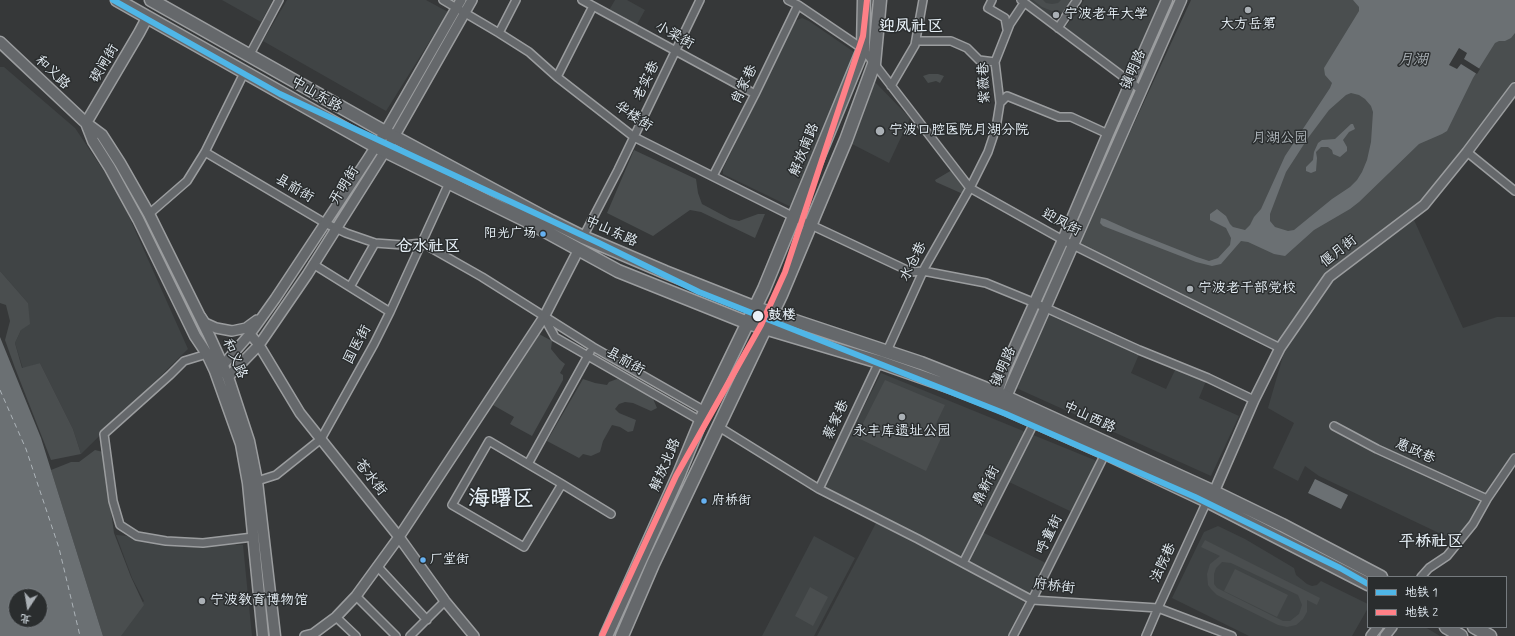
<!DOCTYPE html>
<html>
<head>
<meta charset="utf-8">
<style>
  body { margin:0 }
  #map { position:relative; width:1515px; height:636px; overflow:hidden; background:#363839; font-family:Mynerve,"LXGW WenKai TC",sans-serif }
  canvas { display:block }
  .legend { position:absolute; left:1367px; top:576px; width:140px; height:52px; box-sizing:border-box; background:#2a2d2e; border:1px solid #767b7f; margin:0; padding:5px 7px; list-style:none; font-size:12px; color:#e8f1f8 }
  .legend li { display:flex; align-items:center; gap:8px; height:20px }
  .legend b { width:20px; border:1px solid #767b7f }
  .north { position:absolute; left:8px; top:588px; width:40px; height:40px; box-sizing:border-box; background:#2a2d2e; border:1px solid #767b7f; border-radius:50%; rotate:192deg; font-size:11px; font-weight:700; line-height:16px; text-align:center; color:#e8f1f8 }
  .north::after { content:''; display:block; margin:auto; width:14px; height:18px; background:#aab0b5; clip-path:polygon(50% 0,100% 100%,50% 72%,0 100%) }
</style>
</head>
<body>
<div id="map">
<canvas width="1515" height="636"></canvas>
<ul class="legend">
<li><b style="height:5px;background:#4fb6e7"></b>地铁 1</li>
<li><b style="height:5px;background:#ff8087"></b>地铁 2</li>
</ul>
<div class="north">北</div>
</div>
<script>
const ctx = document.querySelector('canvas').getContext('2d');
ctx.lineJoin = 'round';
function fillPath(path, color) { ctx.fillStyle = color; ctx.fill(path, 'evenodd'); }
const shape = rows => new Path2D(rows.map(r => 'M' + r).join(''));
function strokePath(path, color, width, dash) { ctx.strokeStyle = color; ctx.lineWidth = width; ctx.lineCap = dash ? 'butt' : 'round'; ctx.setLineDash(dash || []); ctx.stroke(path); }
function label(font, color, halo, rows, align = 'center') {
  ctx.font = font + ' Mynerve,"LXGW WenKai TC",sans-serif'; ctx.lineWidth = 3; ctx.setLineDash([]); ctx.textBaseline = 'middle'; ctx.strokeStyle = halo; ctx.fillStyle = color; for (const [text, x, y, turn = 0] of rows) {
    ctx.save(); ctx.translate(x, y); ctx.rotate((+turn || 0) * Math.PI / 180); ctx.textAlign = isNaN(turn) ? turn : align; if (halo) ctx.strokeText(text, 0, 0); ctx.fillText(text, 0, 0); ctx.restore();
  }
}
fillPath(shape([
  [222,0,273,0,261,22],
  [287,0,426,0,448,12,386,111,263,41],
  [615,0,627,0,645,10,635,28,608,12],
  [1027,0,1072,0,1068,9,1058,21],
  [1084,0,1161,0,1128,74,1065,27,1077,13],
  [802,18,809,21,854,52,855,56,794,205,789,206,723,174,723,169,795,21],
  [0,67,4,67,75,128,118,192,188,349,81,454,73,429,40,363,23,369,15,343,21,330,28,303,0,271],
  [875,82,910,118,889,163,852,144],
  [1414,220,1463,328,1497,317,1515,317,1515,452,1458,540,1441,534,1319,476,1305,466,1298,481,1273,468,1294,423,1268,408,1285,349,1333,276],
  [1048,311,1140,352,1131,373,1166,389,1176,368,1206,381,1199,398,1239,416,1211,476,1014,387],
  [881,373,1097,461,1072,512,1007,481,982,532,1046,563,1011,636,817,636,877,521,821,492],
  [1218,526,1245,539,1294,568,1296,575,1307,584,1312,586,1317,585,1321,581,1368,604,1368,608,1352,636,1249,636,1172,598,1204,532],
  [116,535,243,545,252,636,112,636,144,601,132,578],
  [814,536,855,558,814,636,762,636],
  [1398,627,1425,627,1440,636,1390,636]
]), '#404445');
fillPath(shape([
  [1033,0,1043,0,1046,3,1052,4,1058,3,1061,0,1070,0,1063,13,1058,10,1052,11,1042,7],
  [1191,0,1515,0,1515,81,1422,204,1328,276,1279,345,1079,243],
  [929,74,938,74,944,76,940,83,936,81,928,83,923,76],
  [634,150,696,179,698,193,702,204,730,219,739,221,758,214,765,214,755,238,701,212,690,210,653,236,607,213],
  [952,170,966,186,966,189,963,194,936,182,935,180],
  [0,271,28,303,30,324,21,330,15,343,22,368,40,363,73,429,81,454,51,460,15,368,5,340,10,321,6,305,0,303],
  [539,334,552,341,551,349,560,360,565,364,560,373,563,375,563,380,532,436,510,424,514,417,493,405],
  [583,379,595,383,607,385,609,382,617,379,625,381,651,394,657,408,651,411,633,403,625,402,619,404,615,409,619,413,636,420,633,431,628,432,620,427,612,425,603,441,600,452,591,456,583,454,579,458,547,441],
  [885,380,945,405,933,430,943,434,926,471,856,437],
  [95,450,103,452,114,533,131,577,144,605,121,636,103,636,51,470,71,462,79,462],
  [1205,540,1320,598,1317,605,1307,600,1307,612,1303,619,1296,625,1287,627,1278,625,1217,595,1211,589,1208,585,1207,574,1210,564,1220,556,1201,547],
  [1222,562,1231,563,1298,595,1302,605,1299,614,1290,621,1283,621,1217,588,1214,584,1214,574,1216,568],
  [1235,569,1288,595,1277,617,1224,591],
  [810,587,828,597,813,626,795,616]
]), '#4a4e4f');
fillPath(shape([
  [1353,0,1515,0,1515,33,1511,38,1505,41,1499,41,1495,43,1473,78,1447,131,1442,134,1419,144,1359,202,1350,209,1314,230,1285,256,1274,254,1248,242,1241,241,1221,264,1212,266,1196,262,1103,226,1100,223,1101,218,1105,219,1134,232,1197,257,1209,261,1218,258,1230,245,1231,238,1226,228,1210,220,1210,214,1217,209,1226,216,1230,224,1233,227,1245,230,1250,225,1254,217,1261,209,1285,156,1330,88,1332,83,1325,75,1324,68,1359,11,1359,7],
  [1351,93,1359,95,1365,99,1371,106,1373,112,1371,142,1367,160,1362,172,1357,180,1350,187,1332,199,1294,230,1288,231,1275,227,1270,221,1270,214,1286,172,1308,138,1329,110,1346,95],
  [1351,124,1353,124,1355,129,1349,132,1343,140,1347,147,1347,151,1340,157,1333,154,1332,150,1328,147,1321,147,1316,152,1317,158,1316,171,1311,173,1306,171,1306,167,1313,160,1314,152,1318,143,1322,140,1335,139],
  [0,337,41,438,103,636,0,636],
  [16,596,40,596,40,620,16,620],
  [1315,479,1348,495,1341,509,1308,493]
]), '#6b7073');
fillPath(shape([
  [1459,48,1467,53,1464,59,1480,69,1477,74,1461,64,1457,69,1449,65]
]), '#363839');
strokePath(shape([
  [0,390,26,449,59,548,80,636]
]), '#acb3b8', 1, [5, 4]);
const minor = shape([
  [443,0,499,33,529,52,557,77,634,137,794,217,911,272,923,271,986,283,1035,303,1139,350,1208,378,1254,400],
  [582,0,755,94],
  [788,0,798,5,863,49,970,188,1063,240,1280,348],
  [992,0,988,8,1005,18,1007,29],
  [1021,0,1141,90],
  [1058,28,1077,0],
  [499,33,516,0],
  [916,41,951,41,967,48,979,60,995,62],
  [249,56,279,0],
  [557,77,593,6],
  [891,86,915,45,923,0],
  [1000,103,1007,96,1059,117,1071,117,1108,134],
  [205,152,325,223,346,233,375,243,403,245,422,243,482,277,593,347,705,411],
  [1467,152,1515,191],
  [713,176,755,94,798,5],
  [149,214,187,181,205,152,245,71],
  [583,237,618,170,700,0],
  [313,264,390,312],
  [350,287,375,243],
  [545,319,555,337,701,421],
  [887,351,925,267,970,188,988,152,996,128,1000,103,995,62,1010,24,1024,3],
  [207,354,184,361,170,375,104,434,113,501,120,525,137,536,166,541,203,543,253,537],
  [1334,426,1377,449,1487,499],
  [719,427,819,489,918,539,1032,600,1158,608,1232,636],
  [528,464,590,352],
  [254,482,276,475,321,439,374,344,390,312,449,183],
  [562,484,524,547,452,505,489,441,528,464,562,484,611,514],
  [819,489,879,362],
  [963,563,1035,421],
  [378,567,427,620],
  [1421,577,1429,568,1447,556,1473,524,1487,499,1515,458],
  [356,596,396,636],
  [336,617,356,636],
  [410,636,445,601],
  [1013,636,1032,600,1107,450],
  [1146,636,1158,608,1207,501]
]);
const tertiary = shape([
  [201,317,205,323,216,328,232,331,246,328,257,320],
  [250,334,259,345,300,413,399,537,445,601,474,636],
  [223,365,250,334,275,299,367,160,385,132,461,0],
  [228,377,259,345,307,275,394,137,472,0],
  [1214,492,1254,400,1280,348,1329,277,1424,205,1467,152,1515,88],
  [305,636,313,634,336,617,356,596,399,537,544,317,579,249],
  [1371,636,1378,627],
  [1385,636,1392,627]
]);
const secondary = shape([
  [147,18,139,33,86,123,102,135,120,163,149,214,208,333,228,377,249,441,257,481,275,636],
  [0,42,86,123,93,141,110,168,138,219,195,336,207,354,215,371,241,444,248,483,263,636],
  [997,401,997,393,1005,369,1063,240,1108,134,1167,0],
  [1001,401,1006,397,1181,0]
]);
const primary = shape([
  [117,0,375,146,523,219,618,271,748,323,879,362,956,389,997,405,1105,453,1207,501,1368,584],
  [151,0,385,132,551,221,583,237,665,272,756,308,921,363,997,393,1214,492,1282,525,1381,577],
  [1446,627,1461,636],
  [1474,627,1490,636],
  [606,636,679,474,705,411,764,289,863,49,864,0],
  [622,636,653,564,781,295,846,140,874,64,880,0]
]);
strokePath(minor, '#9b9d9f', 10);
strokePath(tertiary, '#9b9d9f', 12);
strokePath(secondary, '#9b9d9f', 13);
strokePath(primary, '#9b9d9f', 15);
strokePath(minor, '#65686b', 7);
strokePath(tertiary, '#65686b', 9);
strokePath(secondary, '#65686b', 10);
strokePath(primary, '#65686b', 12);
strokePath(shape([
  [113,0,280,94,599,243,699,292,1006,414,1195,497,1340,568,1368,584]
]), '#4fb6e7', 6);
strokePath(shape([
  [602,636,676,476,761,325,785,272,863,36,867,0]
]), '#ff8087', 6);
for (const [x, y, r, color] of [
  [1248,10,4,"#aab0b5"],
  [1056,15,4,"#aab0b5"],
  [880,131,5,"#aab0b5"],
  [543,234,3.5,"#66b1f2"],
  [1190,289,4,"#aab0b5"],
  [758,316,6,"#e8f1f8"],
  [902,417,4,"#aab0b5"],
  [704,501,3.5,"#66b1f2"],
  [423,560,3.5,"#66b1f2"],
  [202,601,4,"#aab0b5"]
]) { const dot = new Path2D(); dot.arc(x, y, r, 0, 2 * Math.PI); ctx.fillStyle = color; ctx.fill(dot); strokePath(dot, '#2a2d2e', 1.5); }
label('13px', '#e8f1f8', '#2a2d2e', [
  ["阳光广场",536,234,"right"],
  ["府桥街",712,501],
  ["厂堂街",430,560]
], 'left');
label('14px', '#e8f1f8', '#2a2d2e', [
  ["宁波老年大学",1064,15],
  ["大方岳第",1248,25,"center"],
  ["宁波口腔医院月湖分院",889,131],
  ["宁波老干部党校",1198,289],
  ["永丰库遗址公园",902,432,"center"],
  ["宁波教育博物馆",210,601]
], 'left');
label('14px', '#e8f1f8', '#2a2d2e', [
  ["小梁街",674,36,29],
  ["碶闸街",105,64,-59],
  ["镇明路",1134,70,-66],
  ["和义路",52,73,43],
  ["老实巷",647,81,-64],
  ["紫薇巷",985,83,-92],
  ["肖家巷",745,85,-64],
  ["中山东路",316,95,30],
  ["华楼街",633,117,34],
  ["解放南路",805,150,-68],
  ["开明街",345,186,-58],
  ["县前街",294,189,31],
  ["迎凤街",1061,223,28],
  ["中山东路",611,232,24],
  ["偃月街",1339,252,-38],
  ["水仓巷",914,262,-63],
  ["国医街",358,345,-62],
  ["和义路",234,359,67],
  ["县前街",625,362,30],
  ["镇明路",1004,367,-66],
  ["中山西路",1089,418,25],
  ["蔡家巷",837,420,-65],
  ["惠政巷",1415,452,24],
  ["解放北路",666,465,-67],
  ["苍水街",370,478,52],
  ["鼎新街",987,486,-63],
  ["呼童街",1050,535,-64],
  ["法院巷",1164,563,-65],
  ["府桥街",1054,587,7]
]);
label('14px', '#b2b9be', '#2a2d2e', [
  ["月湖公园",1280,139]
]);
label('bold 14px', '#e8f1f8', '#2a2d2e', [
  ["鼓楼",768,316]
], 'left');
label('italic 15px', '#acb3b8', '#2a2d2e', [
  ["月湖",1413,61]
]);
label('bold 16px', '#e8f1f8', '#2a2d2e', [
  ["迎凤社区",911,28],
  ["仓水社区",428,248],
  ["平桥社区",1431,543]
]);
label('bold 22px', '#e8f1f8', '#2a2d2e', [
  ["海曙区",501,500]
]);
</script>
</body>
</html>
